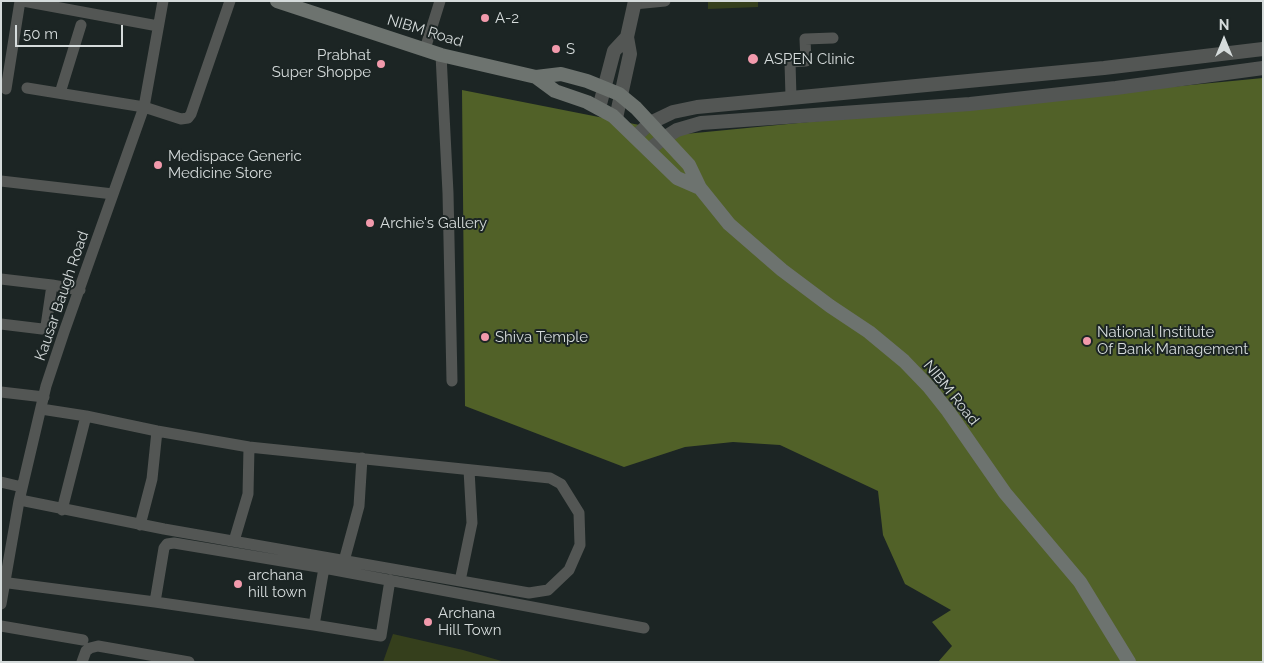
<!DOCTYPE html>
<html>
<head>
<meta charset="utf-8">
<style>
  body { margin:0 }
  #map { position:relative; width:1264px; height:663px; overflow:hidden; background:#1c2524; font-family:Raleway,sans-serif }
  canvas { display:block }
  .frame { position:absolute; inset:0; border:2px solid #d5dbdb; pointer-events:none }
  .north { position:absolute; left:1199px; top:15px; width:50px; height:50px; -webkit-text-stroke:4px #1c2524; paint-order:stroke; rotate:0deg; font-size:14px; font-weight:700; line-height:20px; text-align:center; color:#d5dbdb }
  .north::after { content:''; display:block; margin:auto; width:18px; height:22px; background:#d5dbdb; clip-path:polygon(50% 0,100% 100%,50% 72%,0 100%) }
  .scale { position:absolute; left:15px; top:25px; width:108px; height:22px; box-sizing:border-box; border:2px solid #d5dbdb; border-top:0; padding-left:6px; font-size:15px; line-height:18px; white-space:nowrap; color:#d5dbdb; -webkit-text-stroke:4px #1c2524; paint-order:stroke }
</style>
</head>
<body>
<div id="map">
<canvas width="1264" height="663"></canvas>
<div class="frame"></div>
<div class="north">N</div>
<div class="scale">50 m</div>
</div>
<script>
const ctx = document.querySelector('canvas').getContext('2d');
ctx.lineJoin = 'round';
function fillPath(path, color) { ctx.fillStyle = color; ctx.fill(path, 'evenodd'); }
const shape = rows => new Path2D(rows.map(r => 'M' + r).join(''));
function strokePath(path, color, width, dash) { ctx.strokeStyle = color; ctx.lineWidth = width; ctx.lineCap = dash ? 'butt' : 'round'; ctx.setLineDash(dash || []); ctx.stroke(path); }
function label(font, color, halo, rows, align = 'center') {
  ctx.font = font + ' Raleway,sans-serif'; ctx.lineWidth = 4; ctx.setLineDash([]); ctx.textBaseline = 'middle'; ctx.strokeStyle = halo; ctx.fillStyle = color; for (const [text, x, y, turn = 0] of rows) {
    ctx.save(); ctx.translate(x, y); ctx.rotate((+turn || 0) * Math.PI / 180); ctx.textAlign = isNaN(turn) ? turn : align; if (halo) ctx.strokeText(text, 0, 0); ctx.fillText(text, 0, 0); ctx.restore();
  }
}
fillPath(shape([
  [708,1,758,1,758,7,708,9],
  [393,634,463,650,505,662,383,662]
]), '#353f1c');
fillPath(shape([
  [1263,78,1263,662,938,662,952,646,932,622,951,610,905,584,883,535,878,491,780,445,733,442,685,447,624,467,465,406,462,90,685,134]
]), '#516128');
strokePath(shape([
  [23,1,158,26],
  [634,4,665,1],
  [425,49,440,1],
  [441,55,448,193,452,381],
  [27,88,144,107,181,119,188,118,191,114,230,1],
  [6,89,20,1],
  [60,93,81,25],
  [791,97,790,62,806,61,805,39,833,38],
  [1,181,113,194],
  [1,279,52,285],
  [1,324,42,329,46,326,52,285,80,290],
  [1,392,44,397],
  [1,482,22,487],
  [20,500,164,529,529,593,548,590,569,570,580,545,579,513,561,484,550,478,249,447,157,431,86,416,41,409],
  [62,510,86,416],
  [140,525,152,479,157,431],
  [234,541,248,494,249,447],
  [344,561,359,506,362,458],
  [460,581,472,523,469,470],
  [1,582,155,602,314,625,324,568,644,628],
  [155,602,164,548,167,544,174,543,324,568],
  [1,604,19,501,46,386,64,332,144,107,163,1],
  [314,625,381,636,390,580],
  [1,626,83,640],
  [82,662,86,651,90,648,98,646,189,662]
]), '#535654', 11);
strokePath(shape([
  [599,108,614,51,627,37],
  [616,118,630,54,627,37,635,1],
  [635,137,650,123,673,112,697,107,1104,68,1263,49],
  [648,150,664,138,677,130,701,123,970,104,1116,88,1263,68]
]), '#535654', 14);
strokePath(shape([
  [277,1,441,55,536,77,561,74,587,81,619,94,636,108,689,165,700,188,729,224,782,270,830,306,869,332,904,361,929,387,948,411,1005,493,1080,582,1129,662],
  [536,77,555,91,587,102,613,116,677,178,700,188]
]), '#6d736f', 14);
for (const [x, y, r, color] of [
  [485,18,5,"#f29aac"],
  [556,49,5,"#f29aac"],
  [753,59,6,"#f29aac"],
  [381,64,5,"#f29aac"],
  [158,165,5,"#f29aac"],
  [370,223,5,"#f29aac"],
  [485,337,5,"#f29aac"],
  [1087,341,5,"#f29aac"],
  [238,584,5,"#f29aac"],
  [428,622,5,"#f29aac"]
]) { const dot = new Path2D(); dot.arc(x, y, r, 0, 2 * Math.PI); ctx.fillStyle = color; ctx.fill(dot); strokePath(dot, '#1c2524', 2); }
label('15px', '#d5dbdb', '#1c2524', [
  ["A-2",495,18],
  ["S",566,49],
  ["Prabhat",371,55,"right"],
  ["Super Shoppe",371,72,"right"],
  ["ASPEN Clinic",764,59],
  ["Medispace Generic",168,156],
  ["Medicine Store",168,173],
  ["Archie's Gallery",380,223],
  ["National Institute",1097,332],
  ["Of Bank Management",1097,349],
  ["Shiva Temple",495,337],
  ["archana",248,575],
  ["hill town",248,592],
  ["Archana",438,613],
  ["Hill Town",438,630]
], 'left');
label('15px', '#d5dbdb', '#1c2524', [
  ["NIBM Road",425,31,17],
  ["Kausar Baugh Road",62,296,-71],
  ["NIBM Road",951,393,51]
]);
</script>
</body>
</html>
